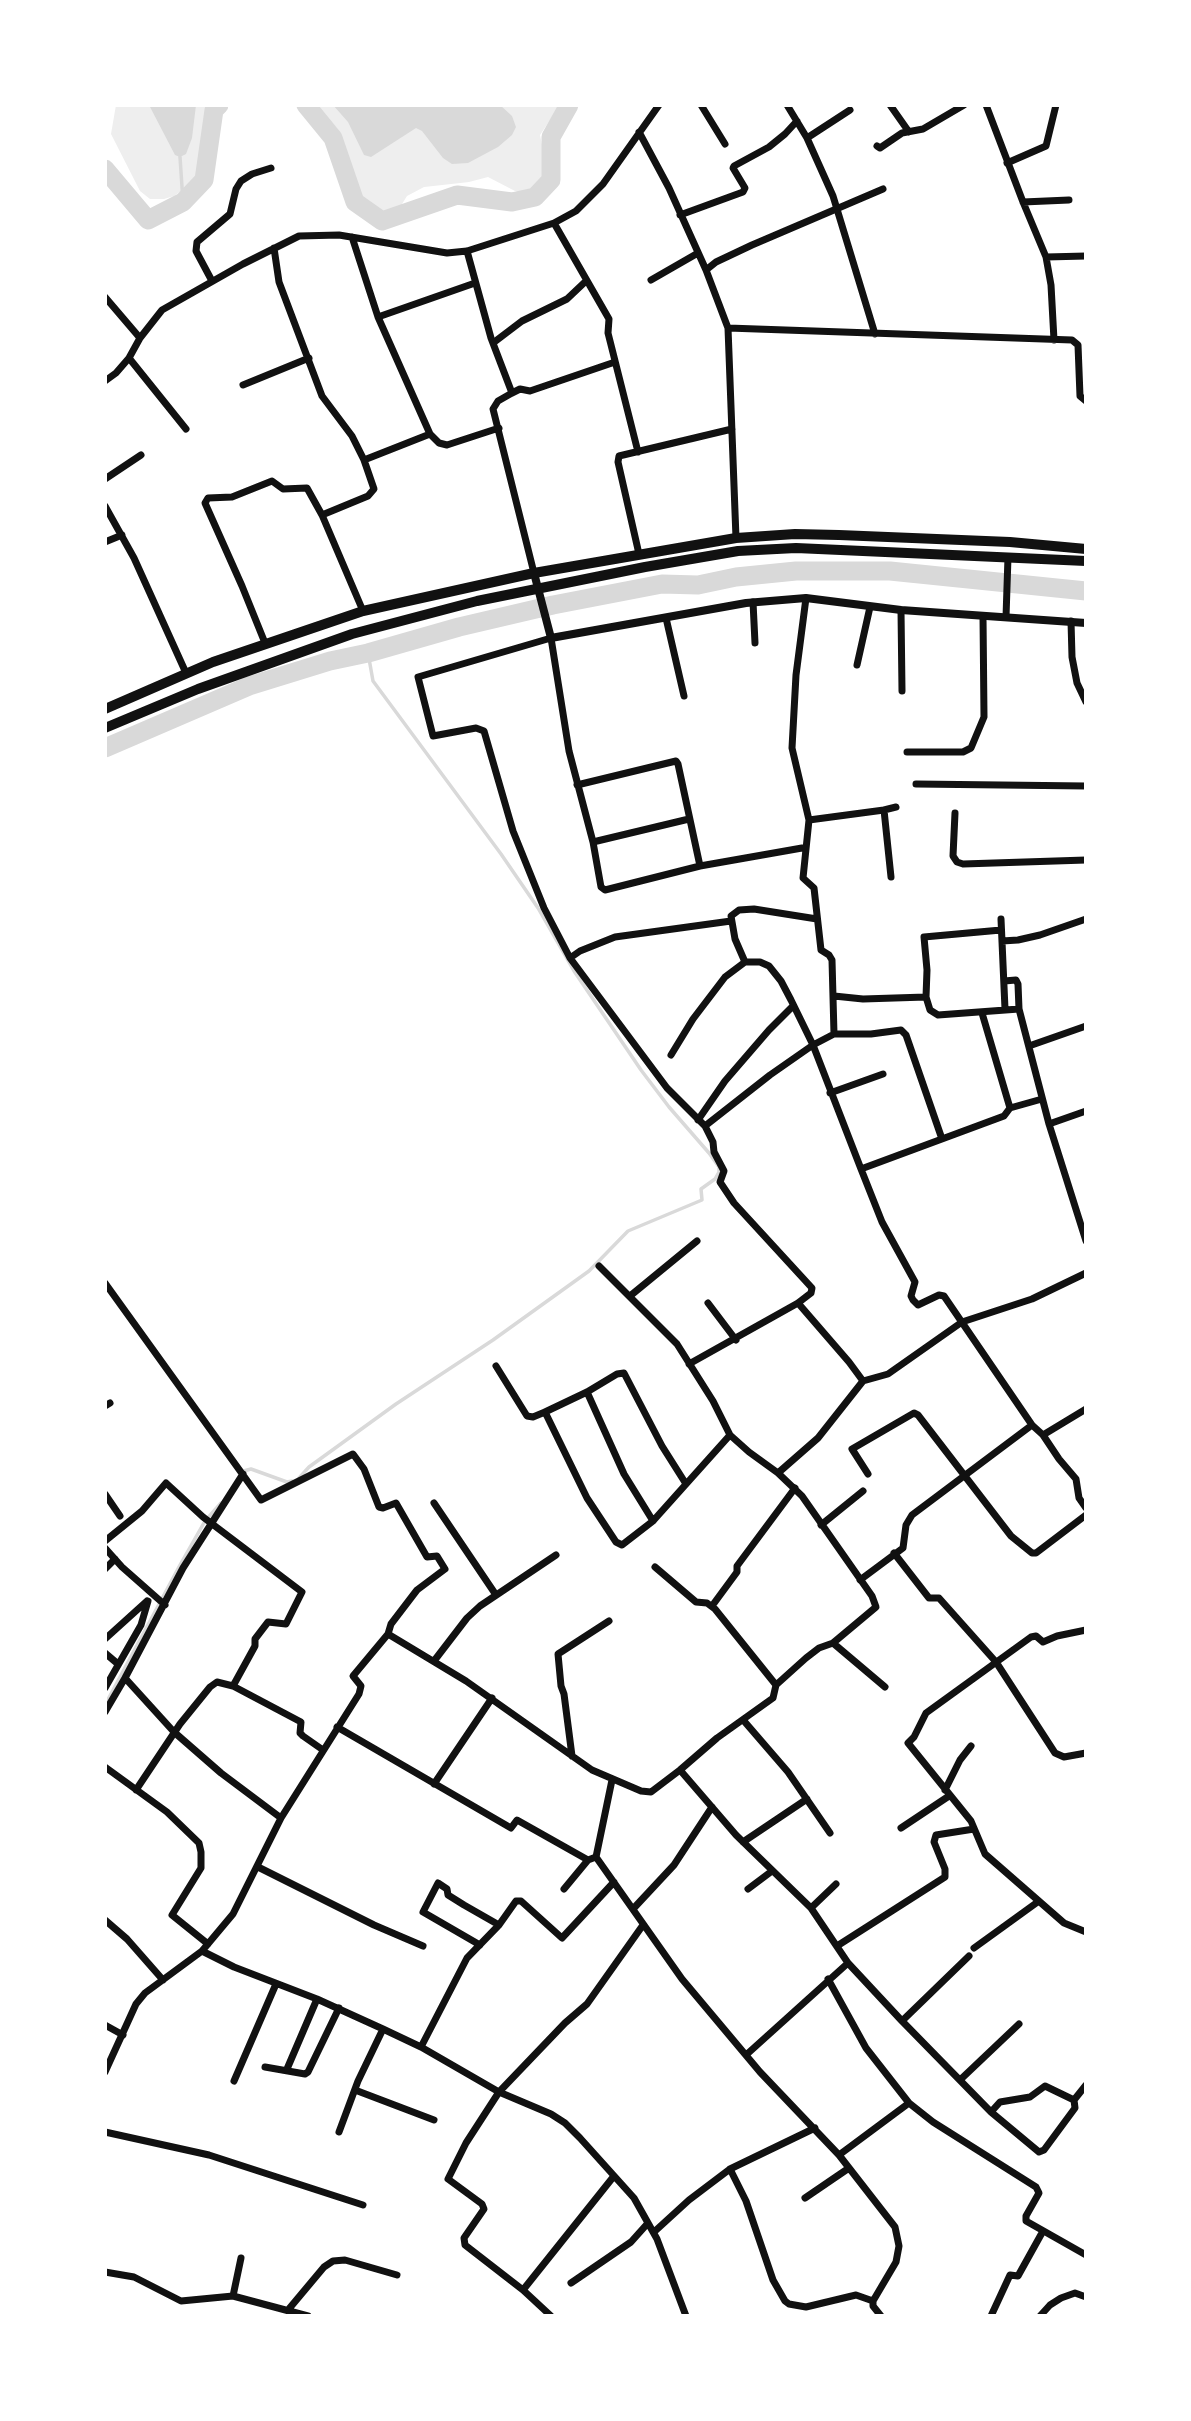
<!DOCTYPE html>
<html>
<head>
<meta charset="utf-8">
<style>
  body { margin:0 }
  #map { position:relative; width:1191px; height:2421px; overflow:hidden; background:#fff; font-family:Commissioner,sans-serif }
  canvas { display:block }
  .frame { position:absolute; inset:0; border:107px solid #fff; pointer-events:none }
</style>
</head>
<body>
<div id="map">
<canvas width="1191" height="2421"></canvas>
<div class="frame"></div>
</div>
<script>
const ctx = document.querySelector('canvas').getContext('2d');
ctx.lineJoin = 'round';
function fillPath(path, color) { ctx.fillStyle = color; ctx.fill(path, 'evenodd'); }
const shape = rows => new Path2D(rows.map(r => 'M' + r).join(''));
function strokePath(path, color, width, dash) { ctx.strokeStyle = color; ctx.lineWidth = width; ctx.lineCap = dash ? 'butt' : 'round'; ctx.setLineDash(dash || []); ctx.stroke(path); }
fillPath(shape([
  [116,105,209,105,204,116,199,172,195,181,174,196,164,199,150,199,140,191,111,134],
  [314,105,560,105,540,135,547,170,543,186,531,193,515,191,488,177,469,182,424,187,407,196,397,212,391,213,377,210,362,197,337,128]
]), '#eee');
fillPath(shape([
  [149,105,196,105,192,138,186,154,180,157,175,155],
  [333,105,500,105,512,116,516,127,512,135,498,147,468,163,452,164,443,158,422,131,416,128,371,157,364,155,348,122]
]), '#d9d9d9');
strokePath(shape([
  [180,157,183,202],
  [240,1472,251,1469,287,1482,292,1481],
  [299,1478,309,1467,396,1404,493,1340,589,1271,628,1231,702,1200,701,1189,715,1179,719,1172,719,1167,709,1153,669,1107,641,1070,574,971,538,908,501,854,373,681,368,653],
  [105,1705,180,1565,205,1521,221,1503]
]), '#d9d9d9', 3.5);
strokePath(shape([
  [306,105,333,138,355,202,382,221,457,195,512,202,535,197,551,180,551,137,569,105],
  [105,169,148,220,183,202,204,180,214,110,219,105],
  [105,748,249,686,330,661,368,653,459,627,553,605,662,584,698,585,736,577,796,571,890,571,1086,591]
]), '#d9d9d9', 19);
strokePath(shape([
  [701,105,725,144],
  [787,105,807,138,833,196,875,334],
  [890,105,909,132],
  [986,105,1023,202,1046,257,1051,285,1054,340],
  [639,132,669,188,706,270,728,328,736,538],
  [807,138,850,110],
  [877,146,880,148,902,133,923,129,964,105],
  [1007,163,1046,146,1056,105],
  [1023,202,1069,200],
  [680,215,743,192,745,188,733,168,734,166,769,147,785,134,797,121],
  [554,223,609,319,608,333,638,452],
  [352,237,378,317,430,434,439,443,447,445,499,428],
  [274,248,279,282,322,396,352,436,364,460,374,489,368,496,322,515],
  [467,251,491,338,512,393,498,401,493,409,534,573],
  [1046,257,1086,256],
  [706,270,716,262,752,245,883,189],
  [651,280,698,253],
  [212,281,196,251,197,242,230,214,236,189,241,181,252,174,271,168],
  [105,297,140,338,129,358,116,373,105,381],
  [378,317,475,283],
  [728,328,1072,340,1078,345,1080,396,1086,401],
  [140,338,162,310,243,264,299,236,339,235,447,253,467,251,554,223,576,211,603,184,659,105],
  [493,343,522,321,567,299,586,281],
  [129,358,186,429],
  [243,385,309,358],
  [512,393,520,389,530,391,615,362],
  [364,460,430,434],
  [105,479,141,455],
  [105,506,134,558,186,673],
  [105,542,122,535],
  [639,554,618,462,619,456,732,429],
  [806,598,796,675,792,748,809,820,803,878,814,888,821,950,829,955,832,960,834,1034],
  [753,602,755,643],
  [901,610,902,691],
  [1006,617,1008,557],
  [666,618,684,696],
  [1071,621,1072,657,1077,683,1086,702],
  [265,643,242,586,205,503,208,498,232,497,272,481,283,489,307,488,322,515,363,611],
  [857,665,870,607],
  [907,752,963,752,971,748,984,717,983,616],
  [916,784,1086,786],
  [577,785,676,761,678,764,700,866,802,848],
  [884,810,896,807],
  [955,813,953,856,957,862,963,864,1086,860],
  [809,820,884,810,891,877],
  [593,842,689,819],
  [817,919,754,909,739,910,731,916,735,939,745,962,760,962,769,966,781,981,791,1000,813,1045,861,1169],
  [1001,919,1005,1009],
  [1001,930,924,937,927,970,926,997,930,1010,938,1015,1019,1009,1049,1124,1086,1241],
  [1002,941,1018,940,1040,935,1086,919],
  [570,958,580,951,615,937,731,921],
  [1004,981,1016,980,1018,984,1019,1009],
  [834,996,863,999,926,997],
  [982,1013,1010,1108],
  [1029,1046,1086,1026],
  [671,1055,693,1019,725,977,745,962],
  [830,1093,883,1074],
  [698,1120,725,1081,769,1030,793,1006],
  [1049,1124,1086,1111],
  [705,1126,770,1075,813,1045,834,1034,871,1034,901,1030,906,1035,942,1139],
  [105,1283,261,1500,353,1454,364,1469,379,1507,383,1508,396,1503,427,1557,437,1556,445,1569,417,1590,391,1624,388,1634,353,1676,361,1686,359,1694,281,1818,233,1914,202,1951,145,1993,136,2004,105,2072],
  [630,1296,697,1241],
  [708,1303,736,1340],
  [798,1303,849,1362,863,1381],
  [689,1364,798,1303,811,1293,812,1288,734,1203,720,1182,724,1171,714,1152,713,1142,705,1126,667,1088,570,958,544,908,513,831,484,731,476,728,433,736,418,677,551,638,569,751,593,842,601,887,605,890,700,866],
  [496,1366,527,1416,533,1417,545,1412],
  [587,1392,624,1474,653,1521],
  [105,1406,110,1403],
  [1032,1425,944,1296,939,1295,918,1305,913,1300,911,1296,915,1282,882,1222,861,1169,1004,1116,1010,1108,1042,1099],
  [1043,1435,1086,1409],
  [778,1473,818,1438,863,1381,888,1374,962,1322,1032,1299,1086,1273],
  [868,1474,852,1449,914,1413,918,1415,1011,1536,1032,1553,1036,1553,1086,1515],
  [686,1484,662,1446,624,1373,617,1374,587,1392,545,1412,587,1498,616,1542,622,1545,653,1521,730,1435],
  [105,1494,120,1516],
  [434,1503,496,1595],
  [821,1525,863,1491],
  [105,1541,142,1511,166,1483,203,1517,302,1592,286,1624,268,1622,255,1639,255,1646,233,1686],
  [105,1548,122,1567,165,1605],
  [894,1553,929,1598,939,1598,996,1662,1055,1753,1064,1757,1086,1753],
  [655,1567,696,1602,707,1603,715,1609,776,1685],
  [105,1569,115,1559],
  [860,1580,903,1548,906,1525,912,1515,1032,1425,1043,1435,1059,1459,1076,1479,1079,1498,1086,1508],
  [712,1606,737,1572,737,1566,795,1488],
  [1086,1630,1057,1636,1043,1642,1036,1636,1031,1637,926,1713,914,1737,908,1743,971,1821,985,1854,1064,1923,1086,1932],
  [388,1634,466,1681,592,1770,641,1791,651,1792,680,1770,717,1738,773,1698,776,1685,806,1658,819,1648,833,1643,876,1607,872,1596,802,1496,778,1473,749,1452,730,1435,713,1401,677,1344,599,1266],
  [105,1639,147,1601],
  [833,1643,885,1687],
  [105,1653,118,1664],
  [434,1661,467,1618,480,1606,556,1555],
  [125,1678,174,1732,221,1773,281,1818],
  [105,1688,141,1625,148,1601],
  [105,1712,125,1678,183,1568,243,1474],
  [744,1721,788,1772,830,1833],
  [337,1727,511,1828,517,1820,588,1860,596,1857],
  [572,1756,564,1694,561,1686,558,1654,609,1621],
  [105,1767,167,1812,199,1843,201,1852,201,1868,172,1915,208,1944],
  [680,1770,736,1835,811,1908,848,1963,902,2021,991,2112,1039,2152,1044,2150,1075,2108,1074,2100,1086,2085],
  [612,1780,596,1857,682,1979,760,2072,839,2155,895,2227,899,2246,896,2262,873,2301,873,2306,881,2316],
  [434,1784,492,1698],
  [136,1790,180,1724,210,1687,217,1682,233,1686,301,1722,300,1733,303,1736,323,1750],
  [945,1790,960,1760,971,1746],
  [901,1828,949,1796],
  [743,1842,807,1799],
  [258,1867,374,1925,423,1946],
  [564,1889,588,1860],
  [748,1889,772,1871],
  [811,1908,836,1884],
  [633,1909,674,1865,712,1807],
  [105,1920,127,1939,163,1980],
  [480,1945,423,1912,438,1883,447,1889,448,1895,464,1905,499,1925],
  [837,1946,945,1877,945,1869,934,1842,936,1835,974,1829],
  [974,1948,1039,1901],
  [202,1951,234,1967,317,1999,383,2029,421,2047,499,2092,551,2114,565,2123,580,2138,634,2198,657,2239,686,2316],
  [828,1979,866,2048,909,2103,933,2122,1036,2187,1039,2193,1026,2216,1026,2221,1086,2255],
  [902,2021,969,1956],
  [105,2025,123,2035],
  [421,2047,467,1958,499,1925,516,1901,521,1901,562,1938,614,1882],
  [746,2055,848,1963],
  [265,2067,305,2074,308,2072,339,2008],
  [287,2069,317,1999],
  [960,2080,1019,2024],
  [234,2081,276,1984],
  [355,2090,434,2120],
  [991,2112,1000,2102,1030,2097,1045,2086,1074,2100],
  [105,2132,209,2155,363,2205],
  [339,2132,358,2081,383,2029],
  [839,2155,909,2103],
  [730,2169,815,2128],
  [805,2198,849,2168],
  [654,2232,689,2200,730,2169,746,2201,773,2280,785,2301,789,2304,806,2307,856,2295,873,2301],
  [105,2272,134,2277,181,2301,233,2296,308,2316],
  [571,2283,631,2242,648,2223],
  [523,2290,614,2176],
  [233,2296,241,2258],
  [288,2310,324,2267,333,2261,345,2260,397,2275],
  [551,2316,523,2290,465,2245,464,2238,484,2209,482,2204,448,2179,466,2143,499,2092,565,2023,587,2004,643,1925],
  [991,2316,1010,2275,1018,2276,1043,2231],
  [1040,2316,1050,2305,1061,2298,1075,2293,1086,2297]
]), '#111', 7);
strokePath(shape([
  [534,573,551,638,746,603,806,598,901,610,1086,623]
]), '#111', 8);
strokePath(shape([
  [105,709,213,662,363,611,534,573,736,538,795,534,839,535,1010,542,1086,549],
  [105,728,198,689,352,634,477,601,645,567,738,551,796,548,1086,561]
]), '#111', 10);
</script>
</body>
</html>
